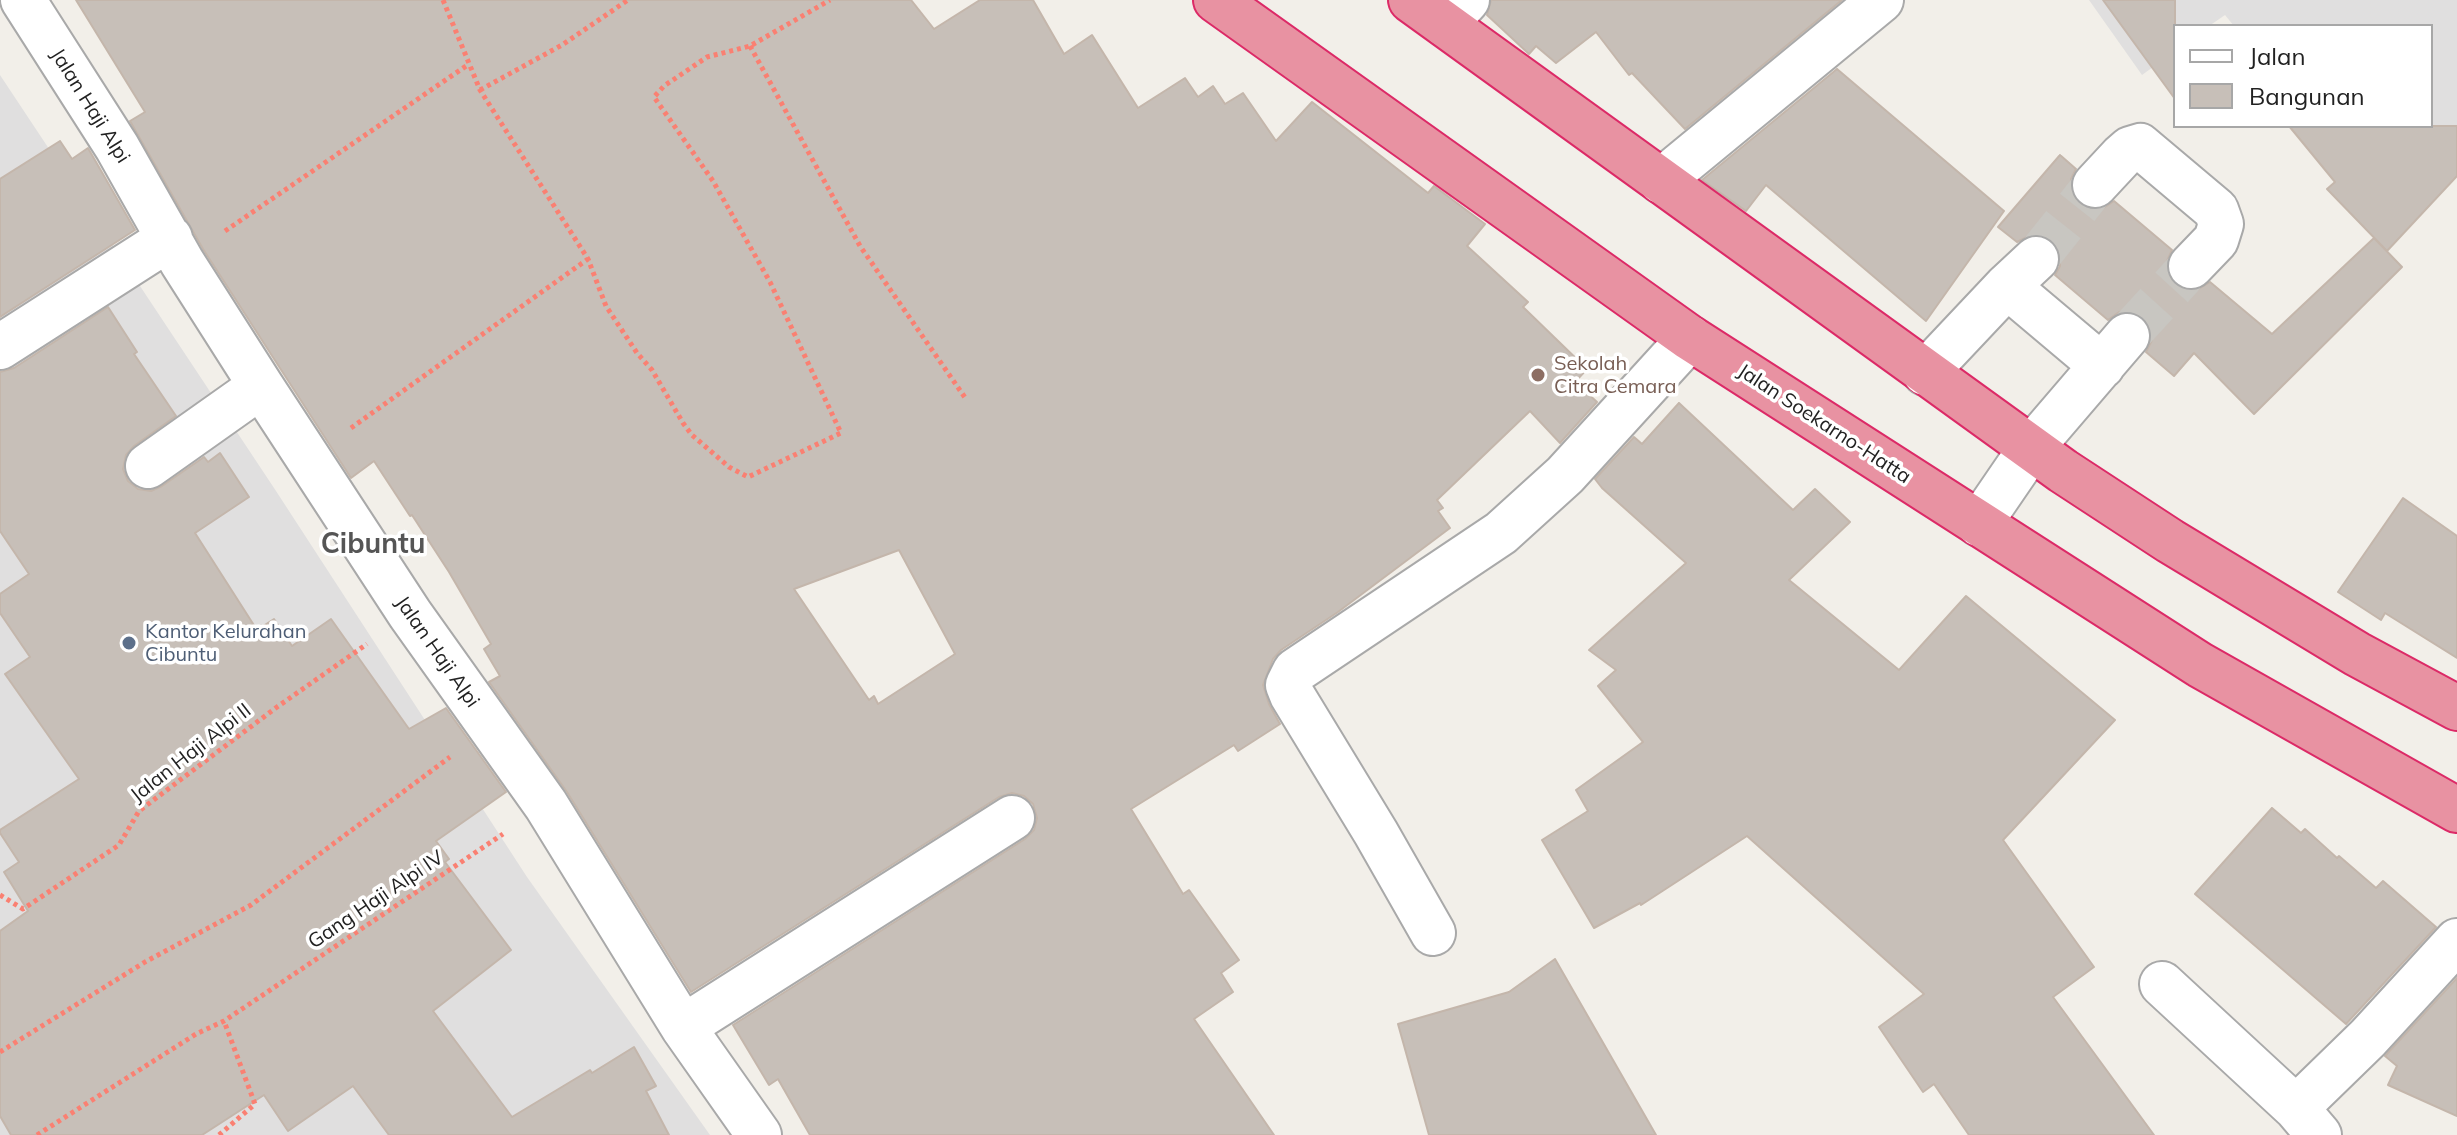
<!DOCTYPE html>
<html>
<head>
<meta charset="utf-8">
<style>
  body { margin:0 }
  #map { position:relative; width:2457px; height:1135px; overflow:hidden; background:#f2efe9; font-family:Mulish,sans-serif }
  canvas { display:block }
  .legend { position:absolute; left:2173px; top:24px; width:260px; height:104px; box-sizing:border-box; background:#fff; border:2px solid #a7a7a7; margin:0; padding:10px 14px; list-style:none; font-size:24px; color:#222 }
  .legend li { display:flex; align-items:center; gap:16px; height:40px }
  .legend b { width:40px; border:2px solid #a7a7a7 }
</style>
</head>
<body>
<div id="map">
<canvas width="2457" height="1135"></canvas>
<ul class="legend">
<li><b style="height:10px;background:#fff"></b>Jalan</li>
<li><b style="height:22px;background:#c7bfb8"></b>Bangunan</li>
</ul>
</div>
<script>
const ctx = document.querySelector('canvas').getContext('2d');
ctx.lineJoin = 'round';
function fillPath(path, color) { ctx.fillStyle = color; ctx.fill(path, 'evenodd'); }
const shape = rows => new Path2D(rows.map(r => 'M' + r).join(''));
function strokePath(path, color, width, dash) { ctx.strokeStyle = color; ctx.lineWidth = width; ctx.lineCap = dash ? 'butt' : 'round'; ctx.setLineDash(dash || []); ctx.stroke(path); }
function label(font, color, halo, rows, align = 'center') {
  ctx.font = font + ' Mulish,sans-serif'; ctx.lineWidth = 7; ctx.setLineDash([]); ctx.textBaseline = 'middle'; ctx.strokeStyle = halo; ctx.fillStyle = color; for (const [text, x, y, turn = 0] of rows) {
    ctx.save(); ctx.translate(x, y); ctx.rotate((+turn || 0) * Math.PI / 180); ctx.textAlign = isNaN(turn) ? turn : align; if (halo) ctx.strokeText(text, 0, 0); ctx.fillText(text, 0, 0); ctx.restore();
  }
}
fillPath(shape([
  [2089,0,2457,0,2457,167,2431,126,2431,26,2234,26,2225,15,2209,26,2175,26,2175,51,2142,75],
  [0,75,276,491,527,877,710,1135,0,1135]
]), '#e0dfdf');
const building = shape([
  [76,0,911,0,934,29,980,0,1033,0,1064,54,1092,35,1138,108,1185,78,1198,97,1213,86,1225,104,1243,93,1276,141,1312,102,1428,193,1434,186,1485,224,1467,246,1528,302,1523,307,1587,369,1575,382,1597,402,1560,443,1530,411,1437,500,1443,508,1438,511,1450,528,1338,612,1281,650,1273,659,1263,685,1269,704,1280,724,1238,751,1234,745,1131,809,1183,894,1189,890,1239,960,1221,973,1233,992,1194,1019,1274,1135,810,1135,778,1079,769,1085,733,1025,1025,839,1034,830,1037,818,1033,804,1024,796,1012,793,999,797,691,992,567,792,489,682,500,676,484,649,491,644,449,572,412,515,410,516,374,461,351,478,203,249,130,121,145,112,76,0],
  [899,550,955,654,878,704,874,696,869,700,794,589,899,550],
  [1491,0,1842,0,1685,129,1632,73,1629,75,1596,32,1556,63,1536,46,1529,54,1487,15,1491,0],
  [2103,0,2175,0,2175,99,2103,0],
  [1837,69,2004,211,1926,321,1766,185,1746,211,1702,180,1837,69],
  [2289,126,2457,126,2457,176,2387,251,2327,189,2335,182,2289,126],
  [60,141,72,159,88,148,135,230,0,317,0,179,60,141],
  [2060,155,2076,169,2071,179,2071,192,2079,204,2089,209,2102,209,2114,201,2172,250,2167,261,2167,272,2174,284,2186,290,2197,290,2210,282,2272,334,2374,238,2402,267,2254,414,2194,353,2174,376,2146,352,2152,340,2151,328,2143,317,2131,311,2119,312,2108,320,2055,275,2060,266,2060,254,2054,241,2043,235,2031,235,2017,242,1998,227,2060,155],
  [108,307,137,352,134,354,176,416,134,446,126,455,123,469,128,481,138,489,151,491,162,486,204,457,208,462,220,453,249,497,195,533,257,630,274,619,292,646,331,619,409,729,446,708,506,792,436,841,449,859,445,862,511,950,433,1011,512,1117,590,1070,592,1073,634,1047,656,1086,646,1091,669,1135,389,1135,353,1086,288,1131,264,1095,202,1135,11,1135,0,1116,0,931,28,911,4,872,19,862,0,833,0,830,79,779,5,674,30,657,0,613,0,594,29,574,0,531,0,372,14,368,108,307],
  [1679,403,1793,510,1815,489,1850,522,1789,580,1899,670,1966,596,2115,720,2003,840,2094,967,2053,997,2154,1135,1969,1135,1934,1084,1923,1092,1879,1027,1924,994,1747,836,1641,905,1640,903,1594,928,1542,840,1588,811,1576,790,1643,742,1598,686,1616,670,1589,650,1686,563,1602,488,1595,479,1634,437,1642,444,1679,403],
  [2403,498,2457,536,2457,658,2385,613,2381,620,2338,592,2403,498],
  [2272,808,2301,833,2305,829,2337,858,2339,856,2376,888,2383,881,2436,927,2346,1024,2195,894,2272,808],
  [1555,959,1656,1135,1429,1135,1398,1024,1509,992,1555,959],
  [2457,978,2457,1116,2388,1085,2397,1066,2385,1056,2457,978]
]);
fillPath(building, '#c7bfb8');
strokePath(building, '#c4b6ab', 2);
strokePath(shape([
  [2036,259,2095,185],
  [2127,336,2191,266]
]), '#c8c6c1', 44, [44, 22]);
const minor = shape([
  [23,0,117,147,182,262,261,386,410,614,546,805,683,1027,759,1135],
  [1445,24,1467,0],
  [1661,181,1881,0],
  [2095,185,2122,156,2130,149,2140,146,2216,210,2221,224,2216,240,2191,266],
  [2007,286,2102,366],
  [0,347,170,238],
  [1925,373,2007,286,2036,259],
  [148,466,261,386],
  [1979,524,2031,448,2127,336],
  [1433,933,1376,833,1292,695,1288,685,1295,671,1501,533,1565,475,1690,338],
  [2162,984,2296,1108,2319,1135],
  [683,1027,1012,818],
  [2296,1108,2368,1038,2457,941]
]);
const highway = shape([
  [1216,0,1690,338,2200,665,2457,810],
  [1411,0,2063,471,2170,541,2357,654,2457,708]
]);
strokePath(minor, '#a9a9a9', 48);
strokePath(highway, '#dc2a67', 48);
strokePath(shape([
  [443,0,480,90,588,259,606,306,637,353,652,370,683,423,692,435,729,467,748,477,841,433,770,282,713,181,654,97,664,86,707,57,750,46,830,0],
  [750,46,860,246,966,399],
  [480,90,562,45,628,0],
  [225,231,469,64],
  [351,428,588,259],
  [0,895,23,909,119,845,139,811,277,707,367,644],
  [0,1052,145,962,251,905,450,757],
  [37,1135,196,1034,224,1021,503,834],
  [219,1135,255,1104,224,1021]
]), '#fa8072', 5, [4, 4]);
strokePath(minor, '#fff', 44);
strokePath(highway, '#e892a2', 44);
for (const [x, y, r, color] of [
  [1538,375,8,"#8d6e63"],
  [129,643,8,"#5c6f8a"]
]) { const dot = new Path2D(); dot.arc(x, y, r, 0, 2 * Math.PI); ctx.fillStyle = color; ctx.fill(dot); strokePath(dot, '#fff', 3); }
label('20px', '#222', '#fff', [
  ["Jalan Haji Alpi",90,106,58],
  ["Jalan Soekarno-Hatta",1824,424,33],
  ["Jalan Haji Alpi",437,652,55],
  ["Jalan Haji Alpi II",191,753,-38],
  ["Gang Haji Alpi IV",376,900,-34]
]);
label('20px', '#785e54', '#fff', [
  ["Sekolah",1554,364],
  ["Citra Cemara",1554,387]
], 'left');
label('20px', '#4e5e75', '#fff', [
  ["Kantor Kelurahan",145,632],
  ["Cibuntu",145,655]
], 'left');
label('bold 28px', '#555', '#fff', [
  ["Cibuntu",373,545]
]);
</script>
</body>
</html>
